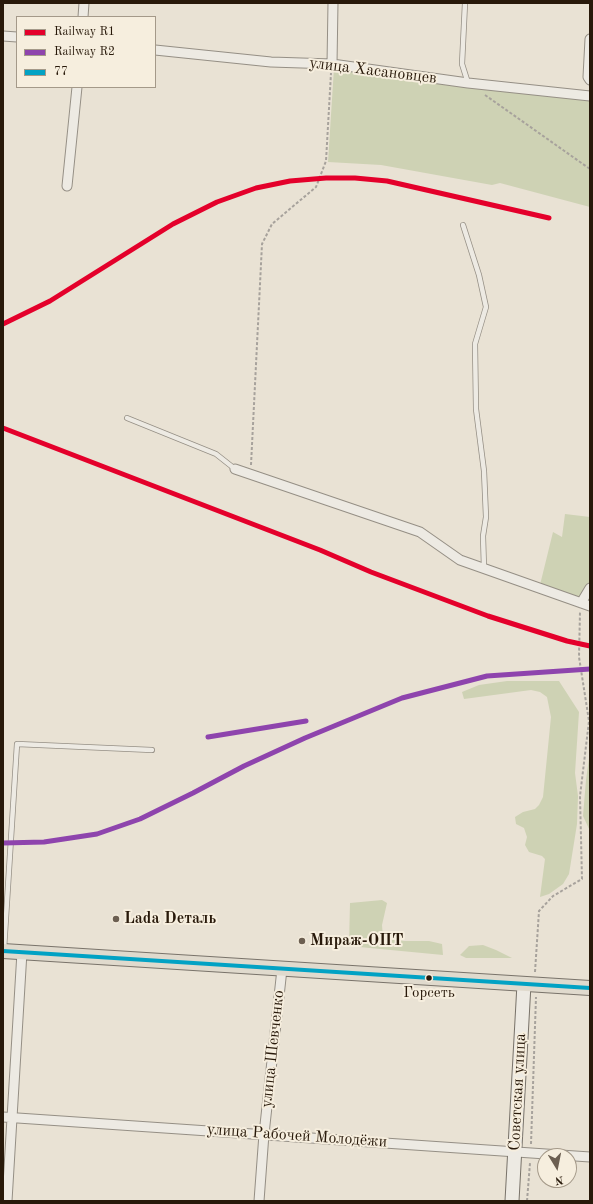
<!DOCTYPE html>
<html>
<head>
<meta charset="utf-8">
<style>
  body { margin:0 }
  #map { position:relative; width:593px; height:1204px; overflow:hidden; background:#e9e2d4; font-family:"Old Standard TT",serif }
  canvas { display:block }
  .frame { position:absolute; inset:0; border:4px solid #28190a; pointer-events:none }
  .legend { position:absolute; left:16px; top:16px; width:140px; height:72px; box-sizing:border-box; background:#f6eede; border:1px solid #a49989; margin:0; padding:5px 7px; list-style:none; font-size:12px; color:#28190a }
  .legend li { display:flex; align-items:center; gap:8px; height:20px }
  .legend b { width:20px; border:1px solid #a49989 }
  .north { position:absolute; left:537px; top:1148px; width:40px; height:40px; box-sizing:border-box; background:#f6eede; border:1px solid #a49989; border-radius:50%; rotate:170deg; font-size:11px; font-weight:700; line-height:16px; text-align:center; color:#28190a }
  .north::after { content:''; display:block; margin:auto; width:14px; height:18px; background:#6c5f51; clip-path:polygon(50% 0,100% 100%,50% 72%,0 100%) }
</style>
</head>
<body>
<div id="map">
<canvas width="593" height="1204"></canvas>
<div class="frame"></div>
<ul class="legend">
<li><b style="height:5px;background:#e4002b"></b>Railway R1</li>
<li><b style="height:5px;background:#8e44ad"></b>Railway R2</li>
<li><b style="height:5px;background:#02a2c4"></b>77</li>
</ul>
<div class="north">N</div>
</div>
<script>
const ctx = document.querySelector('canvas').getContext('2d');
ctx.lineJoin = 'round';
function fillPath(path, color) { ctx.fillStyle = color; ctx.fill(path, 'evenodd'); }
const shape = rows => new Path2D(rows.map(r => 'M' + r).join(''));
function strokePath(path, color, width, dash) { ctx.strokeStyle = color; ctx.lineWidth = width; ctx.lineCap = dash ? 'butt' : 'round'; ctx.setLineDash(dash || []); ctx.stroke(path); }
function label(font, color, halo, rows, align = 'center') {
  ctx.font = font + ' "Old Standard TT",serif'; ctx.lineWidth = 4; ctx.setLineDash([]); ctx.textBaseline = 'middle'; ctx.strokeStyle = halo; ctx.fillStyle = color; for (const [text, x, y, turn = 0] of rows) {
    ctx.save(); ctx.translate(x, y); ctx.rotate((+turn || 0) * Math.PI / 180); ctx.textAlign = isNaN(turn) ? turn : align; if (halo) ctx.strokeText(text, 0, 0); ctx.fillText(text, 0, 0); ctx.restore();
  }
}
fillPath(shape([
  [334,68,590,100,590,207,500,183,492,185,381,165,328,162],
  [565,514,590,517,590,606,539,589,553,532,562,537],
  [507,681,559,681,579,712,575,773,578,796,577,824,569,874,563,884,549,894,540,897,545,859,542,856,529,852,525,845,527,837,524,828,516,824,515,817,523,812,535,809,539,805,543,797,551,717,547,697,540,692,531,690,464,699,462,692,479,685],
  [590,751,590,831,583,816,586,780],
  [382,900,387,903,382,925,383,938,404,941,429,941,442,944,443,955,349,946,350,903],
  [483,945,496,950,512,958,466,958,460,955,469,946]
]), '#ced2b4');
const lane = shape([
  [465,3,462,64,468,83],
  [463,225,479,275,486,307,475,344,476,409,484,471,486,517,483,536,484,568],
  [127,418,216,454,235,469],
  [4,949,17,744,152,750]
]);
const street = shape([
  [83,17,84,3],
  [3,36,17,37],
  [590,39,588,77,590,80],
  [155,50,271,62,332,64,468,83,590,96],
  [332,64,333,3],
  [67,186,77,87],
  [235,469,420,532,460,560,590,606],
  [581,603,590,588],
  [3,1117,590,1157],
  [7,1201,22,952],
  [259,1201,264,1134,282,969]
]);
const secondary = shape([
  [512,1201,524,984]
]);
const primary = shape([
  [3,951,590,988]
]);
strokePath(lane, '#958f85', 6);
strokePath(street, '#958f85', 11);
strokePath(secondary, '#79736a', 15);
strokePath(primary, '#79736a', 16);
strokePath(shape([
  [485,95,590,169],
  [251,465,262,244,272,224,316,187,326,161,331,73],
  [535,972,539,911,553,896,582,879,580,796,589,721,579,657,580,612],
  [531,1144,536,997],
  [527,1201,530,1163]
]), '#a7a29c', 2, [3, 2]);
strokePath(lane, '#edeae3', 4.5);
strokePath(street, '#edeae3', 9);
strokePath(secondary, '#edeae3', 13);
strokePath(primary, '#e0dacd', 14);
strokePath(shape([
  [3,951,590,988]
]), '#02a2c4', 4);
strokePath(shape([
  [3,324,50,301,173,224,217,202,256,188,290,181,326,178,355,178,387,181,549,218],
  [3,428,320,550,371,572,488,616,567,641,590,646]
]), '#e4002b', 5);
strokePath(shape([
  [208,737,306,721],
  [3,843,44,842,97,834,140,819,193,793,244,766,305,738,402,698,487,676,590,669]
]), '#8e44ad', 5);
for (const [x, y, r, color] of [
  [116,919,4,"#6c5f51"],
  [302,941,4,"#6c5f51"],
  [429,978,3.5,"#28190a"]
]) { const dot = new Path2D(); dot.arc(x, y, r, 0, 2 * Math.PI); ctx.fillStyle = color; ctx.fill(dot); strokePath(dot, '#f6eede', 1.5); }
label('15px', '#28190a', '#f6eede', [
  ["Горсеть",429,993]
]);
label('16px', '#28190a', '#f6eede', [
  ["улица Хасановцев",373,71,7],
  ["улица Шевченко",273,1049,-84],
  ["Советская улица",518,1092,-87],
  ["улица Рабочей Молодёжи",297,1136,4]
]);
label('bold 16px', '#28190a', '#f6eede', [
  ["Lada Dеталь",124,919],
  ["Мираж-ОПТ",310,941]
], 'left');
</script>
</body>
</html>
